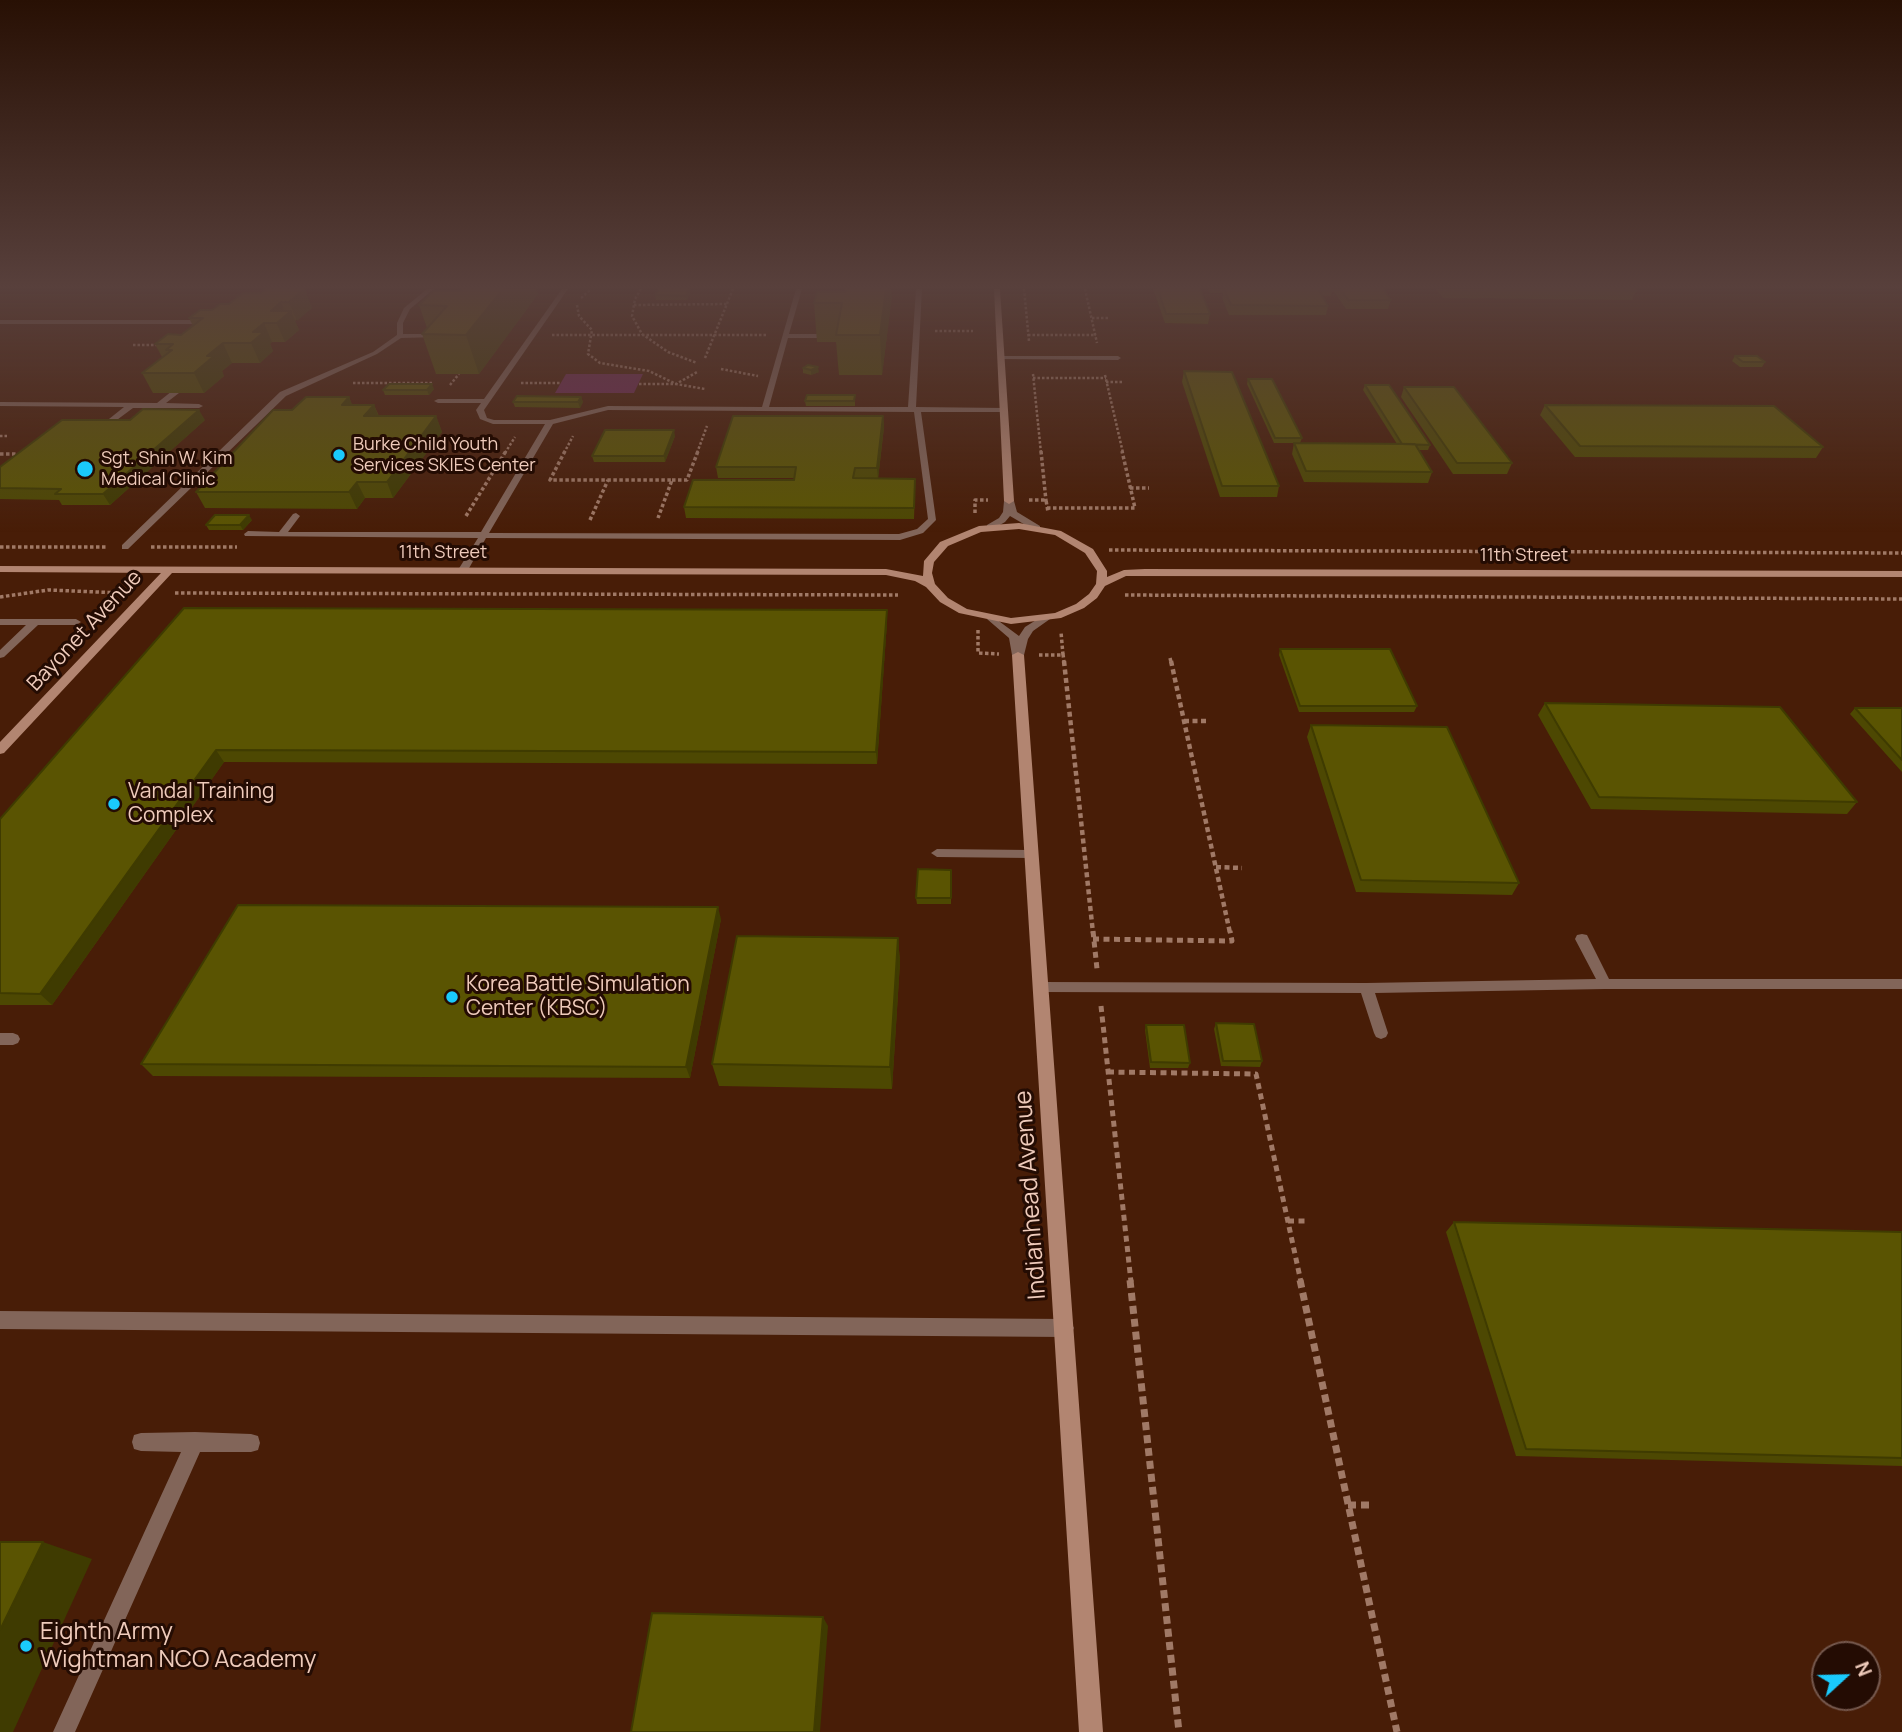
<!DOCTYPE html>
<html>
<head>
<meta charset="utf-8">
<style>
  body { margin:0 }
  #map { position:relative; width:1902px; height:1732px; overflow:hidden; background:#481d07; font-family:Manrope,sans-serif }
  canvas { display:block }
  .north { position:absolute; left:1811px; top:1641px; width:70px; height:70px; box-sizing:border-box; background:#240c03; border:2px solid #75584d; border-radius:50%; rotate:68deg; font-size:19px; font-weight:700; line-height:28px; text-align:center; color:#efcbbb }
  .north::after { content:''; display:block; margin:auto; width:24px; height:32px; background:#1acafc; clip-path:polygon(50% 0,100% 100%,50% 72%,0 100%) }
</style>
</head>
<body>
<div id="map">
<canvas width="1902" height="1732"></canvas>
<div class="north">N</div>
</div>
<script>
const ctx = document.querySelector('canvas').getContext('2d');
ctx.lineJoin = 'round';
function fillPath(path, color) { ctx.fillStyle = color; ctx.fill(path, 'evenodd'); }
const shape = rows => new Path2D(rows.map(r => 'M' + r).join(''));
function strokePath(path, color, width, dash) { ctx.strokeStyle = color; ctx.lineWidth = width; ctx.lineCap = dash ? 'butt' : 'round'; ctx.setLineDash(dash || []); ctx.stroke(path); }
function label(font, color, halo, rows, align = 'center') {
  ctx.font = font + ' Manrope,sans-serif'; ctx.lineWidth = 6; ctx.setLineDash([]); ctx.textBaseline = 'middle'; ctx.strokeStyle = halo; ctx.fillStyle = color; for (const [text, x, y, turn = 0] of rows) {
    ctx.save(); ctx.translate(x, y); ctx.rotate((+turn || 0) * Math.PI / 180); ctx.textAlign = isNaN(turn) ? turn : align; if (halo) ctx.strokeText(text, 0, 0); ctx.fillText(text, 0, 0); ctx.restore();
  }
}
fillPath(shape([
  [566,374,643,374,634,393,555,393]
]), '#6e2754');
strokePath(shape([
  [641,289,635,299,632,316,642,334,668,352,697,363],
  [1024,289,1029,341],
  [1085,289,1097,343],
  [581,298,591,289],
  [577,305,579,316,592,330,588,354,600,363,649,371,676,384,705,389],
  [634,305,727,304],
  [1092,318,1109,318],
  [935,331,973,331],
  [552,335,768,335],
  [1028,335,1096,335],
  [133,345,160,345],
  [705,358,733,289],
  [721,369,758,376],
  [1033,374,1041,453],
  [1105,375,1123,453],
  [1033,378,1106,378],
  [1106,382,1124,382],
  [353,383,432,383],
  [521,383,561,383],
  [639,384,676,384,697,372],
  [450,385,459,374],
  [0,436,9,436],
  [436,440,488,440],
  [505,453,515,437],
  [564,453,573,436],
  [697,453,707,426]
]), '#a07966', 2.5, [2.5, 2]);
strokePath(shape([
  [565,451,550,480,672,480,658,518],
  [1041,451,1046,501],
  [0,454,20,454],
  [672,480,687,480,698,451],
  [1130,488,1149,488],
  [1029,500,1046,500,1048,512],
  [1047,508,1135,508,1122,451],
  [975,513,975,500,988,500],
  [466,516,506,451],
  [590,520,608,480],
  [0,547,108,547],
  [151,547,237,547],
  [1109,550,1902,553],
  [175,593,898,595],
  [1125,595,1902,599],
  [0,597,48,590,121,593],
  [978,630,978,653,999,654],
  [1063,654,1064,662],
  [1039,655,1063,655,1061,632],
  [1170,658,1171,662]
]), '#a07966', 3.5, [3.5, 2.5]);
strokePath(shape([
  [1064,661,1093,933],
  [1171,661,1230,933],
  [1184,721,1208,721],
  [1216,867,1242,868]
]), '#a07966', 4.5, [5, 3.5]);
strokePath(shape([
  [1093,931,1097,969],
  [1093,939,1232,941,1230,931],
  [1101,1006,1131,1282],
  [1108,1072,1256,1074,1301,1282],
  [1288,1221,1306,1221]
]), '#a07966', 5, [6, 4.5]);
strokePath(shape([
  [1130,1280,1179,1732],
  [1300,1280,1397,1732],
  [1348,1505,1370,1505]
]), '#a07966', 7, [8, 5]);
fillPath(shape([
  [427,289,434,289,410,309,403,323,403,334,438,334,440,335,440,337,401,338,377,354,286,396,128,549,122,549,122,545,280,392,373,352,397,335,397,323,404,308,427,289],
  [562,289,568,289,484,410,487,418,494,420,550,420,608,406,762,407,796,289,802,289,789,334,819,334,822,336,819,338,788,338,769,407,908,407,916,289,922,289,916,407,1004,408,1008,410,1004,412,921,412,936,520,923,533,900,540,486,538,468,570,463,573,458,570,478,538,245,536,244,534,248,531,279,532,293,514,296,513,300,516,288,532,481,532,545,424,493,424,480,419,476,410,481,403,438,403,434,401,438,399,484,399,562,289],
  [608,410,914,412,928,519,917,529,899,534,489,533,553,424,608,410],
  [0,320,206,320,209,322,206,324,0,324,0,320],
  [1001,356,1118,356,1121,358,1118,360,999,359,999,357,1001,356],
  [172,391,179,393,166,403,199,404,203,406,199,408,133,408,102,431,98,429,99,427,124,407,0,406,0,402,157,403,172,391],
  [0,619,76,619,81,622,76,625,38,625,4,657,0,658,0,650,26,625,0,625,0,619],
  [937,849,1030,850,1036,854,1030,858,937,857,931,853,937,849],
  [1582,934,1587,935,1609,979,1902,979,1902,989,1605,989,1375,993,1388,1033,1386,1037,1381,1039,1376,1037,1374,1033,1361,993,1041,992,1036,991,1034,987,1036,983,1041,982,1366,983,1596,979,1575,939,1577,935,1582,934],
  [0,1033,13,1033,18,1035,20,1039,18,1043,13,1045,0,1045,0,1033],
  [0,1311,1065,1319,1071,1322,1074,1328,1071,1334,1065,1337,0,1329,0,1311],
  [195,1432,251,1434,258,1436,260,1443,258,1450,251,1452,200,1452,75,1732,53,1732,181,1452,141,1451,134,1449,132,1442,134,1435,141,1433,195,1432]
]), '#826559');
fillPath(shape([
  [1009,498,1014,501,1017,512,1040,526,1040,530,1034,530,1010,516,1005,522,993,529,987,529,987,525,999,518,1003,512,1004,501,1009,498],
  [992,616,1019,636,1025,627,1041,617,1049,617,1050,619,1033,631,1028,639,1024,655,1018,658,1012,655,1009,638,987,619,992,616]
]), '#826559');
fillPath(shape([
  [994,289,1000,289,1014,501,1009,504,1004,501,994,289],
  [1019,523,1061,531,1093,549,1107,571,1107,577,1124,570,1145,569,1902,571,1902,577,1126,576,1105,586,1097,598,1084,608,1061,618,1011,624,959,613,940,602,926,587,915,581,886,575,172,573,4,753,0,754,0,742,161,573,0,572,0,566,886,569,923,576,924,561,940,542,979,526,1019,523],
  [1019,529,1055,535,1085,553,1097,571,1096,584,1089,594,1076,604,1055,613,1011,618,967,609,948,598,935,584,932,573,934,562,948,546,981,532,1019,529],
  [1018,652,1024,655,1103,1732,1079,1732,1012,655,1018,652]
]), '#b28571');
fillPath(shape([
  [463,289,536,289,538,294,479,374,436,374,422,334,427,328,419,305,461,291],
  [689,289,690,293,687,300,656,300,655,295],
  [1153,289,1200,289,1210,314,1208,324,1165,323],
  [1208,289,1331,289,1332,291,1331,296,1322,296,1328,306,1326,315,1229,315,1222,298,1223,293,1210,293],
  [1332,289,1383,289,1391,300,1388,309,1346,309],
  [1436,289,1635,289,1636,291,1632,300,1443,298],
  [243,293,312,308,295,321,299,330,285,342,272,342,270,344,273,351,260,363,232,363,222,371,224,376,204,393,153,393,142,373,162,357,155,344,181,335,193,326,189,318,229,304],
  [892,295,882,375,839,375,836,342,817,342,814,303],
  [1735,356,1765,362,1762,367,1740,367,1732,361],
  [803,368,819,372,811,375,803,373],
  [1184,371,1279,486,1277,497,1220,497,1182,382],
  [1248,379,1302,438,1300,443,1397,444,1363,390,1365,385,1430,445,1428,450,1419,450,1432,472,1428,483,1304,482,1292,454,1294,443,1274,443,1247,384],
  [1404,387,1512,463,1507,474,1453,474,1401,397],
  [434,389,429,395,385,395,383,390],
  [855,395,855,406,806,406,805,401],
  [349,397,352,405,374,405,379,416,436,416,442,432,393,498,365,498,357,509,205,508,196,492,292,410],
  [581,397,583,402,580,408,515,407,513,402],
  [1545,405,1823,447,1816,458,1575,457,1540,415],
  [883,416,884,427,878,479,915,490,914,519,686,518,684,507,794,480,794,478,718,478,716,467],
  [205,420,110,505,62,505,59,500,0,499,0,467],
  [675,436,665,462,594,462,592,456],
  [252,520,243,530,209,530,206,525],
  [184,608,887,610,887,622,877,764,224,762,52,1005,0,1005,0,819],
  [1280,649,1417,706,1414,712,1299,712,1279,655],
  [1545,703,1857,802,1847,814,1591,809,1538,715],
  [1855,708,1902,708,1902,772,1850,714],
  [1311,725,1519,883,1512,895,1356,892,1307,737],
  [951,870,951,904,917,904,916,898],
  [721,919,690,1078,153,1076,141,1064],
  [898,938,900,962,892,1089,719,1086,712,1064],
  [1216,1023,1262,1061,1260,1067,1221,1066,1214,1029],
  [1146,1025,1190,1063,1188,1068,1150,1068,1145,1030],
  [1454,1222,1902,1232,1902,1466,1516,1456,1446,1232]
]), '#4d4802');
fillPath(shape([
  [305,289,312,308,297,321,289,302],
  [503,289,536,289,538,294,479,374,466,335],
  [689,289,690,293,687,300,686,296],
  [886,289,891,289,892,295,882,375,880,335],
  [281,302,286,315,291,311,299,330,285,342,271,311],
  [264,323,272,342,270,344,273,351,260,363,251,343,253,332],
  [223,343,232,363,222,371,224,376,204,393,194,373,207,356],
  [818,367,819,372,811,375,811,370],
  [432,384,434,389,429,395,427,390],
  [349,397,355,412,342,405],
  [581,397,583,402,580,408,578,402],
  [374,405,380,420,364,416],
  [199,410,205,420,110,505,103,494],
  [436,416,442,432,393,498,387,482],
  [883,416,884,427,878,479,877,468],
  [674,430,675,436,665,462,664,456],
  [357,482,365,498,357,509,349,492],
  [249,515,252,520,243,530,240,525],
  [887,610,887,622,877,764,876,752],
  [216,750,224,762,52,1005,40,994],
  [718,907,721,919,690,1078,686,1067],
  [898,938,900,962,892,1089,890,1067],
  [43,1542,92,1559,13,1732,0,1732,0,1630],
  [823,1617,828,1626,820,1732,814,1732]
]), '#3f3b01');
const building = shape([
  [266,289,304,289,289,302,281,302,271,311,291,311,277,323,264,323,253,332,264,332,251,343,223,343,207,356,214,356,194,373,142,373,172,350,166,350,173,344,155,344,168,334,181,335,203,318,189,318,200,310,212,310,220,304,229,304,243,293,261,293,266,289],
  [463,289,503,289,466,335,422,334,447,306,419,305,433,291,461,291,463,289],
  [659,289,689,289,686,296,655,295,659,289],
  [846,289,886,289,880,335,836,335,842,303,814,303,817,292,845,292,846,289],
  [1158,289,1200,289,1210,314,1166,314,1158,289],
  [1224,289,1318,289,1328,306,1231,305,1224,289],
  [1318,289,1331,289,1332,291,1319,291,1318,289],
  [1341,289,1383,289,1391,300,1348,300,1341,289],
  [1484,289,1635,289,1636,291,1484,289],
  [1735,356,1757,356,1765,362,1743,362,1735,356],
  [808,365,818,367,811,370,803,368,808,365],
  [1184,371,1232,372,1279,486,1222,486,1184,371],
  [1248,379,1272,379,1302,438,1275,438,1248,379],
  [389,384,432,384,427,390,383,390,389,384],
  [1365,385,1389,385,1430,445,1402,444,1365,385],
  [1404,387,1454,387,1512,463,1457,463,1404,387],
  [807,395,855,395,854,401,805,401,807,395],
  [517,396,581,397,578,402,513,402,517,396],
  [306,397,349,397,342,405,374,405,364,416,436,416,387,482,357,482,349,492,196,492,273,410,292,410,306,397],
  [1545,405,1774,406,1823,447,1580,446,1545,405],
  [143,409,199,410,103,494,55,494,61,489,0,488,0,467,62,420,130,420,143,409],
  [733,416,883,416,877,468,855,468,853,478,915,479,914,508,684,507,693,480,794,480,796,467,716,467,733,416],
  [605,430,674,430,664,456,592,456,605,430],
  [1294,443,1415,444,1432,472,1306,471,1294,443],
  [215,515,249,515,240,525,206,525,215,515],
  [184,608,887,610,876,752,216,750,40,994,0,993,0,819,184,608],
  [1280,649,1390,649,1417,706,1300,706,1280,649],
  [1545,703,1780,707,1857,802,1599,797,1545,703],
  [1855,708,1902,708,1902,760,1855,708],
  [1311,725,1447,727,1519,883,1361,880,1311,725],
  [918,869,951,870,951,898,916,898,918,869],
  [238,905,718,907,686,1067,141,1064,238,905],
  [737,936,898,938,890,1067,712,1064,737,936],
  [1216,1023,1254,1024,1262,1061,1223,1061,1216,1023],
  [1146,1025,1184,1025,1190,1063,1151,1062,1146,1025],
  [1454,1222,1902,1232,1902,1458,1526,1449,1454,1222],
  [0,1542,43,1542,0,1630,0,1542],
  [652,1613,823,1617,814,1732,631,1732,652,1613]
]);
fillPath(building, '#5a5402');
strokePath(building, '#3f3b01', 2);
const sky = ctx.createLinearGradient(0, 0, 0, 532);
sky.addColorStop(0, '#281004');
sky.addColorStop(0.54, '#58403c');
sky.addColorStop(1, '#58403c00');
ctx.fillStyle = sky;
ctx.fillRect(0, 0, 1902, 532);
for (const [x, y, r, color] of [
  [339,455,7,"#1acafc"],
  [85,469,9,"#1acafc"],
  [114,804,7,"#1acafc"],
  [452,997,7,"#1acafc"],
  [26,1646,7,"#1acafc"]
]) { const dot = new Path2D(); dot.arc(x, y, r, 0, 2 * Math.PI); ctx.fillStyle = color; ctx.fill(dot); strokePath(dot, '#240c03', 2.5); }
label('18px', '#efcbbb', '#240c03', [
  ["Burke Child Youth",353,445],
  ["Services SKIES Center",353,466],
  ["Sgt. Shin W. Kim",101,459],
  ["Medical Clinic",101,480]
], 'left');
label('18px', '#efcbbb', '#240c03', [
  ["11th Street",443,553],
  ["11th Street",1524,556]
]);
label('21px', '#efcbbb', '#240c03', [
  ["Bayonet Avenue",85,631,-47]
]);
label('21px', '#efcbbb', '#240c03', [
  ["Vandal Training",128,792],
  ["Complex",128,816],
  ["Korea Battle Simulation",466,985],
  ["Center (KBSC)",466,1009]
], 'left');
label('24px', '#efcbbb', '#240c03', [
  ["Indianhead Avenue",1031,1195,-94]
]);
label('24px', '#efcbbb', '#240c03', [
  ["Eighth Army",40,1632],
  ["Wightman NCO Academy",40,1660]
], 'left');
</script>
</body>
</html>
